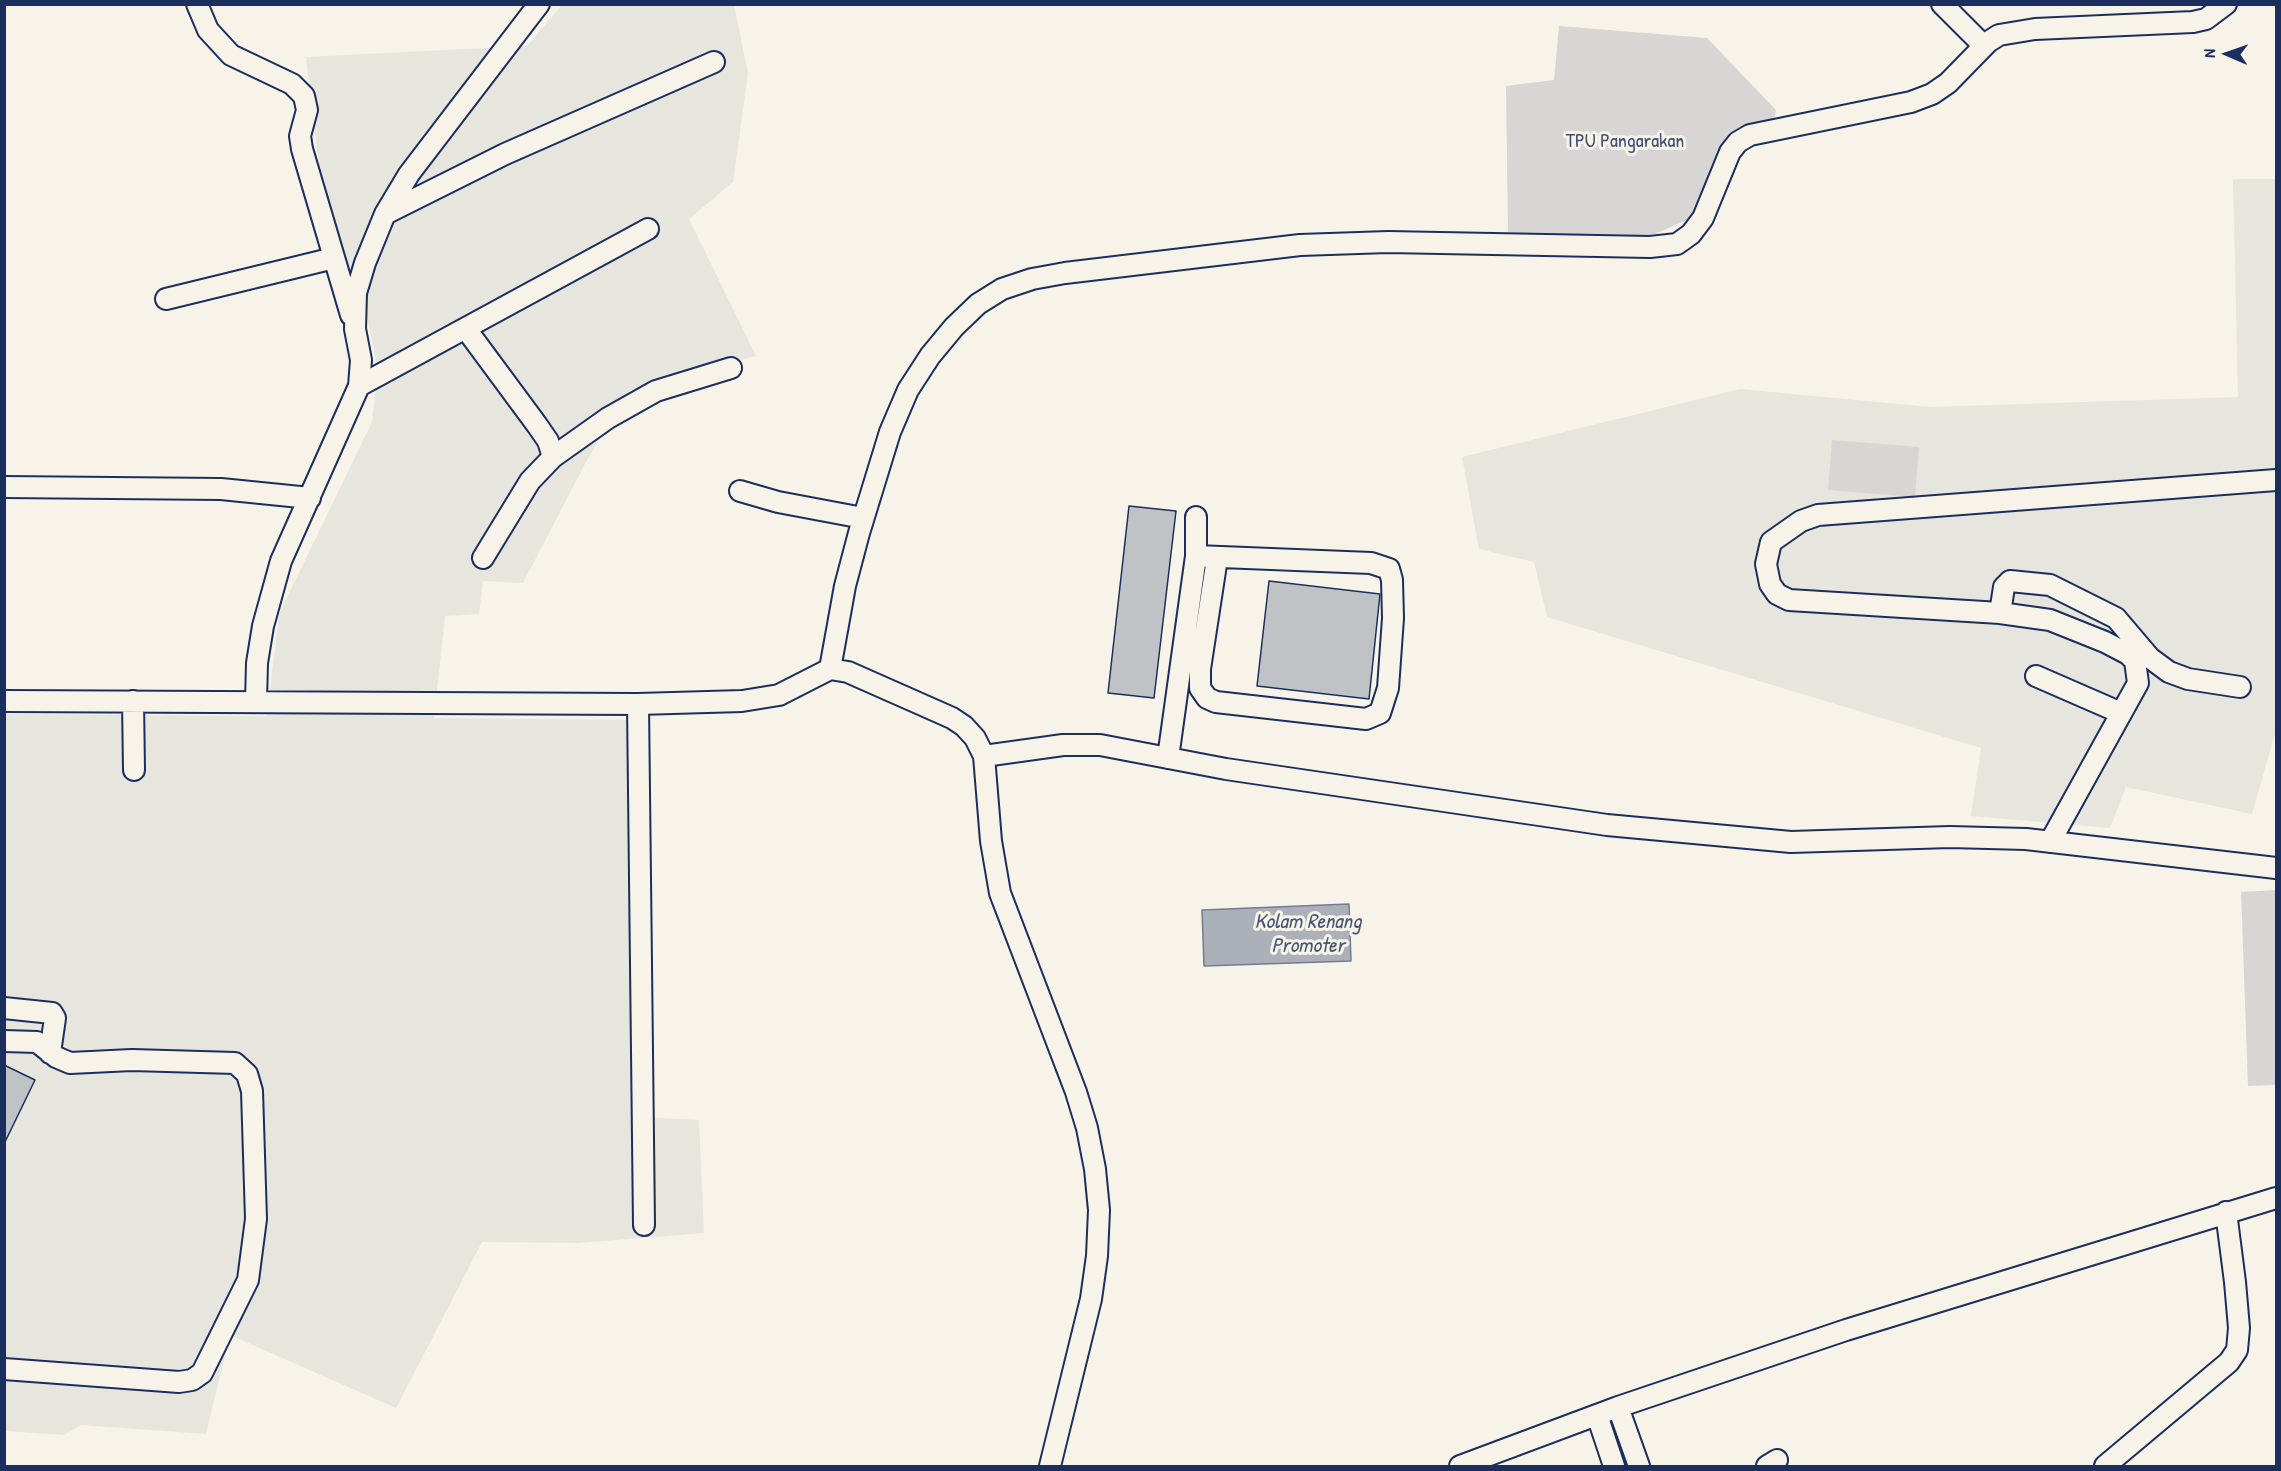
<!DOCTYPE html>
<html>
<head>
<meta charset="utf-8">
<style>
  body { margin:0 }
  #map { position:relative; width:2281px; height:1471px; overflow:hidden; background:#f7f3e8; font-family:"Patrick Hand",sans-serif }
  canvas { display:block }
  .frame { position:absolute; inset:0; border:6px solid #1b2f5e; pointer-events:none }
  .north { position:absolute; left:2197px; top:24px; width:60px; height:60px; -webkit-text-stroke:4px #f7f3e8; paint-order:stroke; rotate:272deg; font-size:16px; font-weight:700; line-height:24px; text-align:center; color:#1b2f5e }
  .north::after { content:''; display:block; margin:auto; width:21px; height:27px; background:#1b2f5e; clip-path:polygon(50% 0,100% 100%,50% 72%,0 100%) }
</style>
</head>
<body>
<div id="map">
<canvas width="2281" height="1471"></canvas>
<div class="frame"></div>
<div class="north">N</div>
</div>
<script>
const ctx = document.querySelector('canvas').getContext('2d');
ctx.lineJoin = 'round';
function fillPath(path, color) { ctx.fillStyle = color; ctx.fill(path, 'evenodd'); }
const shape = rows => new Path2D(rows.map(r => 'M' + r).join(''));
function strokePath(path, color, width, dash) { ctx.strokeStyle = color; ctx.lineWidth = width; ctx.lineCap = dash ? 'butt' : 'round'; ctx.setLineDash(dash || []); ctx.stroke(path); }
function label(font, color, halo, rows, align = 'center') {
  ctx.font = font + ' "Patrick Hand",sans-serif'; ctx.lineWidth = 6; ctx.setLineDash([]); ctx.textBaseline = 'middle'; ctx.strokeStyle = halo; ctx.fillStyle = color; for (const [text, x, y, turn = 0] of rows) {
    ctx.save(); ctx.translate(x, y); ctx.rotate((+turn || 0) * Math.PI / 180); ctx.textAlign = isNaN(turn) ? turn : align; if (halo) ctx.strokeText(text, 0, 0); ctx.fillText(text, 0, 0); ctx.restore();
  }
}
fillPath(shape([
  [562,5,734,5,748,73,733,182,689,219,756,356,695,371,620,405,586,462,523,583,483,581,479,614,445,616,434,718,640,720,641,1117,699,1120,704,1233,578,1243,482,1242,396,1408,230,1335,206,1434,81,1425,64,1435,5,1431,4,714,267,716,279,614,372,422,378,371,365,305,327,233,306,57,527,46],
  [2233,179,2276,179,2276,730,2252,814,2126,787,2110,828,1971,816,1981,748,1547,617,1534,562,1479,549,1462,457,1740,389,1930,407,2238,397]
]), '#e6e5de');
fillPath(shape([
  [1559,26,1707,38,1776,110,1774,120,1743,138,1705,212,1655,234,1618,241,1585,244,1508,232,1506,86,1554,80],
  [1832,440,1919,447,1915,497,1828,490],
  [2276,890,2276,1085,2248,1086,2241,892]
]), '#d7d6d4');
const water = shape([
  [1349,904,1351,961,1204,966,1202,910,1349,904]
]);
fillPath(water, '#acb0b9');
strokePath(water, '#727c95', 1.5);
const building = shape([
  [1129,506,1176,511,1154,698,1108,693,1129,506],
  [1269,581,1380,594,1369,699,1257,686,1269,581],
  [4,1065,35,1080,4,1144,4,1065]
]);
fillPath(building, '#c0c3c5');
strokePath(building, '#1b2f5e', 1.5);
const minor = shape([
  [197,4,208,30,231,55,292,84,304,96,307,110,300,136,302,149,351,315],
  [1942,4,1984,46],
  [385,214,505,154,714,62],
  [166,299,334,258],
  [466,329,537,425,548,441,553,457,530,481,483,558],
  [359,386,648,229],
  [553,457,608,418,656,391,731,368],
  [4,487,221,489,310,498],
  [740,491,778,502,863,518],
  [1196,556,1371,563,1389,569,1392,580,1393,618,1388,688,1380,713,1366,719,1216,702,1207,698,1200,688,1200,669,1217,558],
  [2000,613,2004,587,2010,581,2050,585,2116,618,2150,658,2169,672,2188,679,2240,687],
  [830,669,845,586,859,533,890,432,908,390,930,356,954,327,978,304,1002,289,1032,279,1065,273,1300,245,1388,242,1650,247,1677,244,1691,234,1703,218,1730,152,1738,142,1750,135,1911,102,1932,94,1948,83,1988,42,1999,35,2035,29,2193,22,2206,19,2226,4],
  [2036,676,2121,713],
  [4,701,638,704,742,701,779,695,830,669,848,672,952,718,964,726,975,738,984,756,991,841,1000,893,1076,1092,1087,1128,1095,1169,1099,1210,1097,1256,1091,1299,1050,1466],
  [133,701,134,770],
  [256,701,257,663,263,626,281,561,359,386,361,360,355,329,356,293,365,263,385,214,409,174,539,4],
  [638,704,644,1225],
  [984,756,1063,745,1100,745,1226,769,1607,825,1791,842,1950,837,2026,839,2276,868],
  [1168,758,1196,556,1196,517],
  [2050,842,2138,683,2135,661,2128,654,2105,642,2050,620,2000,613,1789,600,1777,594,1770,584,1766,564,1771,542,1801,521,1818,515,2276,480],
  [4,1008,52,1013,55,1018,50,1053],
  [4,1041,37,1042,56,1057,70,1063,132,1060,235,1063,247,1074,252,1091,256,1219,248,1280,202,1373,192,1380,179,1382,4,1369],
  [1618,1407,1639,1466],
  [1597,1415,1614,1466],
  [1460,1466,1618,1407,1846,1330,2276,1198],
  [1767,1466,1777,1460],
  [2105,1466,2229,1362,2237,1350,2239,1328,2235,1282,2226,1212]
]);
strokePath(minor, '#1b2f5e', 24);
strokePath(minor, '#f7f3e8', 20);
label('20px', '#415076', '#f7f3e8', [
  ["TPU Pangarakan",1625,142]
]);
label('italic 21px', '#465679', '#f7f3e8', [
  ["Kolam Renang",1308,922],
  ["Promoter",1308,946]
]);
</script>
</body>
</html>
